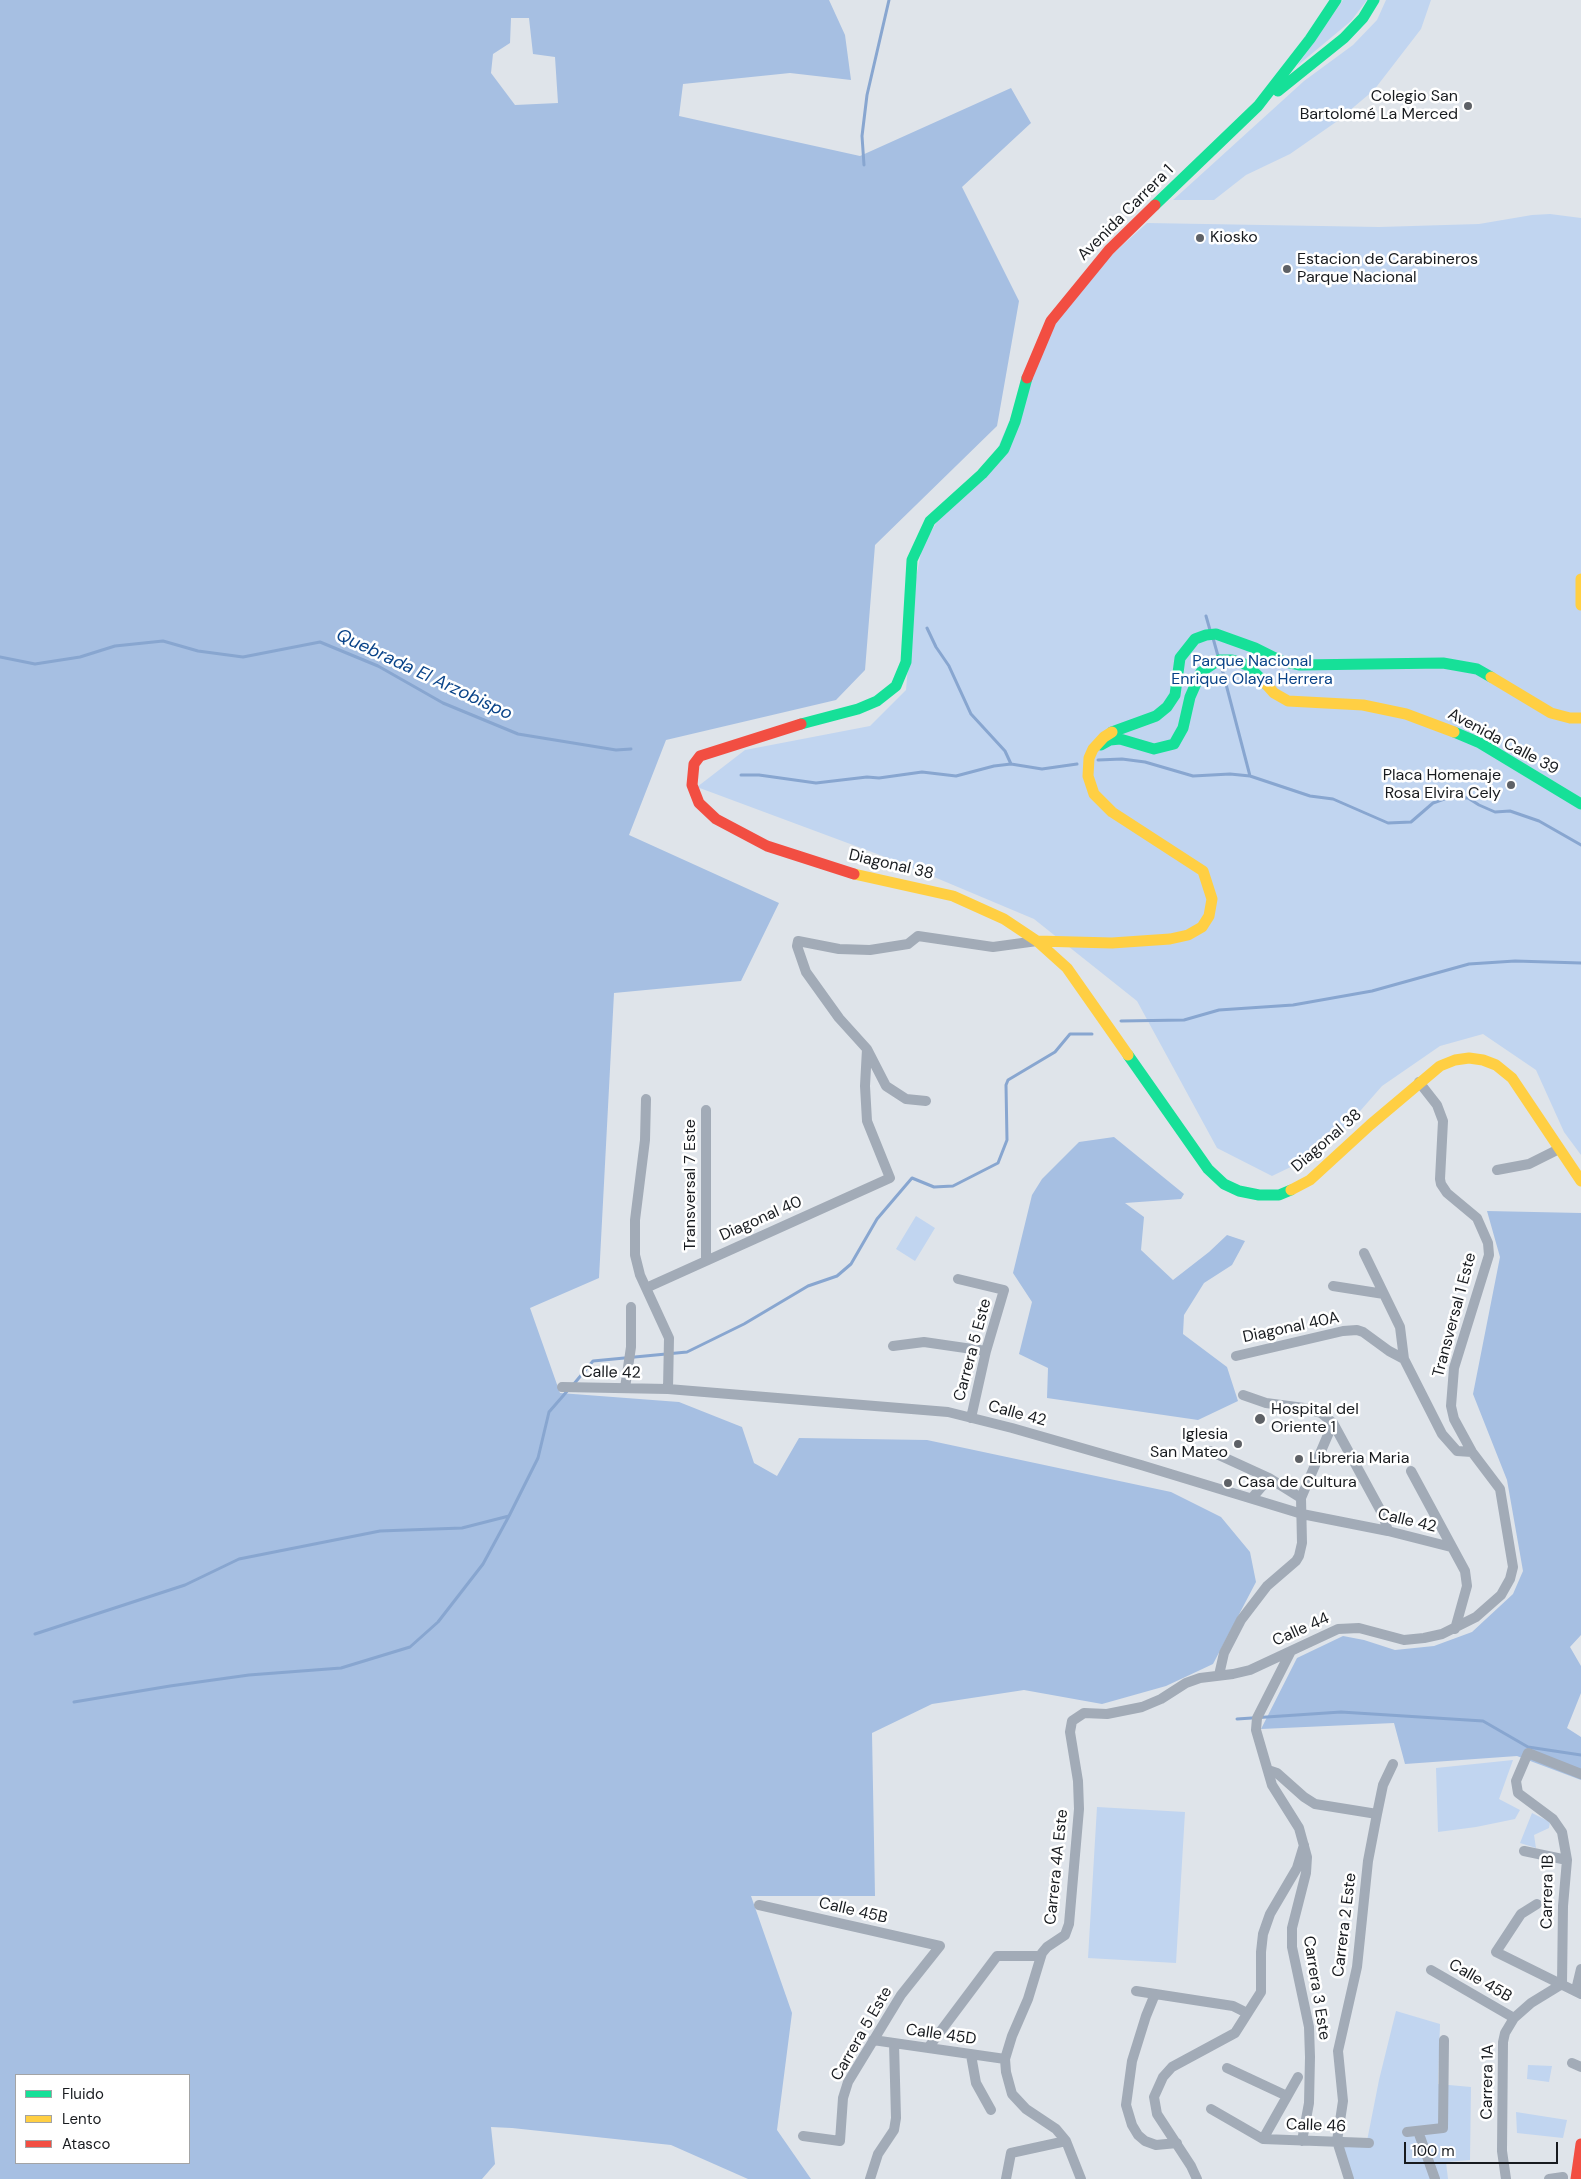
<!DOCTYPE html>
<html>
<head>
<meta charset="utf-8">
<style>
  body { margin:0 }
  #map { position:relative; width:1581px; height:2179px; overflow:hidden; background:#dfe4ea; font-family:"DM Sans",sans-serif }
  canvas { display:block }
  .legend { position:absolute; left:15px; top:2074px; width:175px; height:90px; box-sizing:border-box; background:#fff; border:1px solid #a3a4a5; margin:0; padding:6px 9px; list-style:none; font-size:15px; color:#181b1f }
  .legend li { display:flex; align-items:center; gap:10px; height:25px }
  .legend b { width:25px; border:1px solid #a3a4a5 }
  .scale { position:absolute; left:1404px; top:2142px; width:154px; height:22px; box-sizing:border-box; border:2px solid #181b1f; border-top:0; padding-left:6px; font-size:15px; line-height:18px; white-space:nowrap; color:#181b1f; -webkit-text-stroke:4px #fff; paint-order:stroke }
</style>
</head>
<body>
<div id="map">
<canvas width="1581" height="2179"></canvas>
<ul class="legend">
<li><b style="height:6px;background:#16e098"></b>Fluido</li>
<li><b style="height:6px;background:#ffcf43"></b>Lento</li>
<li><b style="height:6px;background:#f24e42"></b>Atasco</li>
</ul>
<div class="scale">100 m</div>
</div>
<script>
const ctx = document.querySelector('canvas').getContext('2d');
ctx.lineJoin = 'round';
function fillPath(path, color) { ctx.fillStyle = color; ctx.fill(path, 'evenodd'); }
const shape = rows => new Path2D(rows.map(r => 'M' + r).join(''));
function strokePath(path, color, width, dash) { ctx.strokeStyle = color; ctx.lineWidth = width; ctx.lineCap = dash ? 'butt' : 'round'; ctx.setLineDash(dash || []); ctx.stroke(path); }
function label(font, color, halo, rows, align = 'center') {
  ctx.font = font + ' "DM Sans",sans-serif'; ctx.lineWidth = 5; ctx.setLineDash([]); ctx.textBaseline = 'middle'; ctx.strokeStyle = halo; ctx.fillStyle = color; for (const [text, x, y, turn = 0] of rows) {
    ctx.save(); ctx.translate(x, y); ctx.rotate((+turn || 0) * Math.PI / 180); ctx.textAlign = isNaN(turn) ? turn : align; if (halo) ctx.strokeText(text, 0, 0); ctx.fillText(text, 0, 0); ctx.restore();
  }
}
fillPath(shape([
  [1343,0,1367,0,1351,21,1297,66],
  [1386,0,1431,0,1421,29,1374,90,1336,122,1290,154,1246,175,1214,200,1173,200,1304,81,1353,45,1377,20],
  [1550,214,1581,218,1581,1155,1564,1132,1536,1070,1483,1034,1440,1046,1382,1086,1326,1150,1272,1176,1217,1148,1137,1001,1034,919,896,861,697,787,745,750,870,726,906,690,915,583,922,547,938,520,985,478,1049,328,1086,278,1147,223,1379,227,1479,224,1532,215],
  [916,1216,935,1228,915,1261,896,1249],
  [1513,1760,1499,1799,1520,1810,1515,1819,1476,1827,1438,1832,1436,1768],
  [1097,1807,1185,1812,1176,1963,1088,1958],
  [1532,1813,1550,1822,1549,1828,1534,1835,1536,1848,1520,1843],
  [1396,2011,1440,2024,1438,2084,1471,2087,1470,2160,1446,2162,1448,2179,1351,2179,1337,2145,1366,2146,1379,2080],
  [1528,2065,1552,2066,1549,2082,1527,2079],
  [1516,2112,1567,2120,1563,2138,1517,2133]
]), '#c1d5f0');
fillPath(shape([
  [0,0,829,0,845,35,851,80,790,73,683,84,679,116,860,156,1011,88,1031,123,962,187,1019,301,997,426,875,545,865,670,836,700,666,740,629,835,779,903,741,981,614,993,599,1278,530,1308,560,1393,679,1402,742,1427,754,1463,777,1476,799,1438,927,1440,1171,1492,1221,1517,1250,1552,1256,1582,1213,1664,1166,1686,1102,1704,1024,1690,932,1704,872,1733,875,1896,751,1896,792,2013,777,2130,811,2179,748,2179,671,2145,512,2128,491,2127,495,2164,482,2179,0,2179],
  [511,18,529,18,533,54,555,57,558,103,515,105,491,73,493,54,510,43],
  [16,2075,189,2075,189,2163,16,2163],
  [1114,1137,1184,1194,1181,1199,1125,1203,1144,1217,1141,1250,1173,1280,1209,1252,1227,1235,1245,1241,1232,1265,1204,1283,1184,1315,1183,1334,1227,1367,1238,1401,1198,1420,1047,1398,1048,1368,1019,1354,1032,1302,1013,1273,1032,1195,1042,1179,1079,1142],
  [1487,1211,1581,1213,1581,1635,1570,1647,1581,1666,1581,1693,1567,1728,1581,1737,1581,1780,1517,1756,1405,1764,1394,1723,1261,1729,1297,1658,1343,1636,1364,1640,1395,1650,1434,1646,1472,1632,1513,1594,1523,1571,1507,1480,1473,1394,1500,1257]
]), '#a6bfe2');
strokePath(shape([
  [864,165,862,136,867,95,889,0],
  [1206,616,1210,630],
  [927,628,936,647,949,666,971,714,1005,751,1011,764],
  [1213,638,1218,656],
  [0,657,35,664,80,657,115,646,163,641,198,651,243,657,320,642,378,666,443,703,518,734,616,750,631,749],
  [1221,665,1250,776],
  [1098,760,1122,759,1145,762,1193,776,1230,774,1250,776,1310,796,1333,799,1388,823,1411,822,1433,803,1450,797,1468,798,1479,805,1495,812,1510,811,1539,821,1581,845],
  [741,775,759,775,816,783,867,777,879,778,922,772,956,776,994,766,1011,764,1042,769,1077,764],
  [1121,1021,1184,1020,1219,1010,1293,1005,1372,991,1469,964,1515,961,1581,963],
  [573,1385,593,1361,687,1352,744,1324,808,1286,837,1276,851,1264,877,1219,912,1178,934,1187,953,1186,998,1163,1007,1140,1006,1085,1008,1080,1055,1052,1070,1034,1092,1034],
  [35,1634,185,1585,239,1559,380,1531,462,1528,509,1516,538,1458,549,1412,569,1389],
  [74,1702,170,1686,249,1675,341,1668,410,1647,438,1622,483,1564,509,1516],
  [1237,1719,1341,1712,1483,1721,1528,1747,1581,1755]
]), '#88a6d0', 3);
strokePath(shape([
  [867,1049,886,1086,906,1099,926,1101],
  [646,1099,645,1140,635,1220,635,1255,640,1275,669,1338,668,1389],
  [706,1110,706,1261],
  [1497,1170,1529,1164,1559,1149],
  [1364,1253,1400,1327,1404,1359,1442,1434,1457,1451,1472,1452],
  [958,1279,1004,1290,986,1351,971,1418],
  [1333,1286,1384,1294],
  [646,1288,890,1178,867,1121,865,1086,867,1049,839,1018,806,972,797,946,798,941,839,949,870,950,908,944,918,936,993,947,1037,941],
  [893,1346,924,1342,986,1351],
  [1236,1356,1343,1331,1357,1330,1363,1332,1389,1351,1404,1359],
  [562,1387,668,1389,948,1412,1012,1428,1141,1465,1302,1514,1388,1531,1451,1547],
  [625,1388,631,1347,631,1307],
  [1243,1395,1266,1403,1304,1408,1321,1413,1333,1423,1383,1515,1388,1531],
  [1210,1451,1269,1478,1301,1498],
  [1411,1471,1465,1571,1467,1586,1455,1629],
  [1252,1498,1269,1478],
  [1291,1651,1257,1718,1256,1730,1272,1785,1299,1828,1307,1857,1306,1873,1292,1928,1292,1947,1309,2027,1310,2057,1309,2103,1302,2141],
  [1219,1675,1224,1653,1241,1620,1267,1586,1296,1561,1299,1556,1302,1543,1301,1498,1333,1423],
  [1268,1770,1277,1773,1304,1797,1315,1804,1377,1814],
  [1524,1851,1567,1860],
  [1537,1904,1521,1914,1496,1952,1581,1994],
  [759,1905,940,1946,901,1995,848,2082,843,2098,840,2141,803,2136],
  [1431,1970,1514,2018],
  [1576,1990,1581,1969],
  [1136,1991,1233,2006,1247,2013],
  [1155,1994,1146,2016,1132,2061,1126,2105,1132,2125,1138,2135,1145,2141,1156,2145,1177,2143],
  [873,2040,1005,2059],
  [928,2048,997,1956,1041,1956],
  [971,2055,976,2083,991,2110],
  [1572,2063,1581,2067],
  [1227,2068,1287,2096],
  [1211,2109,1263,2139,1369,2143],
  [1418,2131,1435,2179],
  [1407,2132,1443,2128,1444,2040],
  [1263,2139,1298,2077],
  [870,2179,878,2154,894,2130,896,2118,894,2043],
  [1006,2179,1011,2153,1066,2141],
  [1081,2179,1066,2141,1056,2129,1026,2109,1012,2094,1006,2072,1005,2059,1012,2036,1028,1999,1042,1953,1047,1947,1065,1935,1069,1924,1079,1809,1078,1781,1070,1732,1072,1721,1084,1713,1107,1714,1142,1707,1161,1699,1186,1683,1200,1678,1233,1674,1250,1670,1338,1629,1359,1628,1404,1640,1424,1638,1442,1634,1476,1617,1501,1595,1510,1579,1513,1567,1500,1489,1472,1452,1454,1419,1451,1406,1454,1368,1489,1255,1488,1243,1477,1218,1447,1193,1441,1184,1440,1179,1443,1121,1437,1105,1419,1082],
  [1197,2179,1191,2166,1157,2114,1154,2097,1163,2077,1172,2067,1235,2033,1261,1992,1261,1952,1263,1934,1270,1914,1297,1868,1304,1845],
  [1349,2179,1337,2141,1343,2101,1338,2051,1357,1967,1368,1861,1377,1814,1383,1785,1393,1764],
  [1506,2179,1502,2151,1503,2042,1505,2033,1514,2018,1531,2003,1562,1984,1563,1906,1567,1860,1562,1832,1553,1819,1518,1793,1516,1781,1528,1753,1581,1774],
  [1549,2179,1563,2177,1563,2179]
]), '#a2abb7', 10);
strokePath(shape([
  [1278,91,1344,38,1363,18,1374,0],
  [1155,205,1258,106,1310,39,1336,0],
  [801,724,858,709,877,701,896,686,906,662,912,560,930,521,982,474,1004,449,1015,422,1027,378],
  [1112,732,1156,716,1167,707,1175,695,1180,658,1195,639,1206,635,1216,634,1255,648,1281,661,1300,665,1443,663,1477,669,1491,677],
  [1454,732,1480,743,1581,804],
  [1101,745,1110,740,1120,739,1154,749,1174,744,1183,728,1190,697,1201,672,1219,660,1232,660,1247,665,1266,684],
  [1128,1055,1208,1169,1224,1184,1239,1191,1259,1195,1279,1195,1291,1190]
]), '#16e098', 11);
strokePath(shape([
  [1581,579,1581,605],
  [1491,677,1551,713,1570,718,1581,718],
  [1266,684,1274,693,1288,701,1363,705,1406,714,1454,732],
  [854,874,953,896,1004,919,1037,941,1067,968,1128,1055],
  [1037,941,1112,943,1170,939,1188,935,1202,927,1209,916,1212,899,1203,871,1112,812,1094,794,1088,776,1089,758,1093,749,1104,737,1112,732],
  [1291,1190,1310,1180,1370,1125,1440,1066,1455,1060,1469,1058,1483,1060,1496,1065,1512,1078,1581,1181]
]), '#ffcf43', 11);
strokePath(shape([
  [1027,378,1051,321,1109,250,1155,205],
  [801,724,700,756,694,764,692,785,699,803,716,819,767,846,854,874],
  [1576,2179,1581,2144]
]), '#f24e42', 11);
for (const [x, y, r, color] of [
  [1468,106,5,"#5e6166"],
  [1200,238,5,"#5e6166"],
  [1287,269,5,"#5e6166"],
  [1511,785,5,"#5e6166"],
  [1260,1419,6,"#5e6166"],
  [1238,1444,5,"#5e6166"],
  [1299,1459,5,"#5e6166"],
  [1228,1483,5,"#5e6166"]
]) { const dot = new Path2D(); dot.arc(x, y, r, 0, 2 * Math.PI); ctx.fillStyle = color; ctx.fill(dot); strokePath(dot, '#fff', 2); }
label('16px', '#181b1f', '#fff', [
  ["Colegio San",1458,97,"right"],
  ["Bartolomé La Merced",1458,115,"right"],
  ["Kiosko",1210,238],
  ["Estacion de Carabineros",1297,260],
  ["Parque Nacional",1297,278],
  ["Placa Homenaje",1501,776,"right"],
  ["Rosa Elvira Cely",1501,794,"right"],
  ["Hospital del",1271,1410],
  ["Oriente 1",1271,1428],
  ["Iglesia",1228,1435,"right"],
  ["San Mateo",1228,1453,"right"],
  ["Libreria Maria",1309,1459],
  ["Casa de Cultura",1238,1483]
], 'left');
label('16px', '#181b1f', '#fff', [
  ["Avenida Carrera 1",1126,213,-45],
  ["Avenida Calle 39",1503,742,28],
  ["Diagonal 38",891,865,13],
  ["Diagonal 38",1327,1141,-41],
  ["Transversal 7 Este",691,1185,-90],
  ["Diagonal 40",761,1219,-24],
  ["Transversal 1 Este",1455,1315,-75],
  ["Diagonal 40A",1291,1328,-12],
  ["Carrera 5 Este",973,1350,-75],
  ["Calle 42",611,1373,1],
  ["Calle 42",1017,1414,15],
  ["Calle 42",1407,1521,13],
  ["Calle 44",1301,1630,-24],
  ["Carrera 4A Este",1057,1867,-84],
  ["Carrera 1B",1548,1892,-89],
  ["Calle 45B",853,1911,13],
  ["Carrera 2 Este",1345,1925,-83],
  ["Calle 45B",1480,1981,30],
  ["Carrera 3 Este",1316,1988,81],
  ["Carrera 5 Este",862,2034,-60],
  ["Calle 45D",941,2035,8],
  ["Carrera 1A",1488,2082,-89],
  ["Calle 46",1316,2126,2]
]);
label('16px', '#084287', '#fff', [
  ["Parque Nacional",1252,662],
  ["Enrique Olaya Herrera",1252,680]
]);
label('italic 18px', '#0a4489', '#fff', [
  ["Quebrada El Arzobispo",424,675,25]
]);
</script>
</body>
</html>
